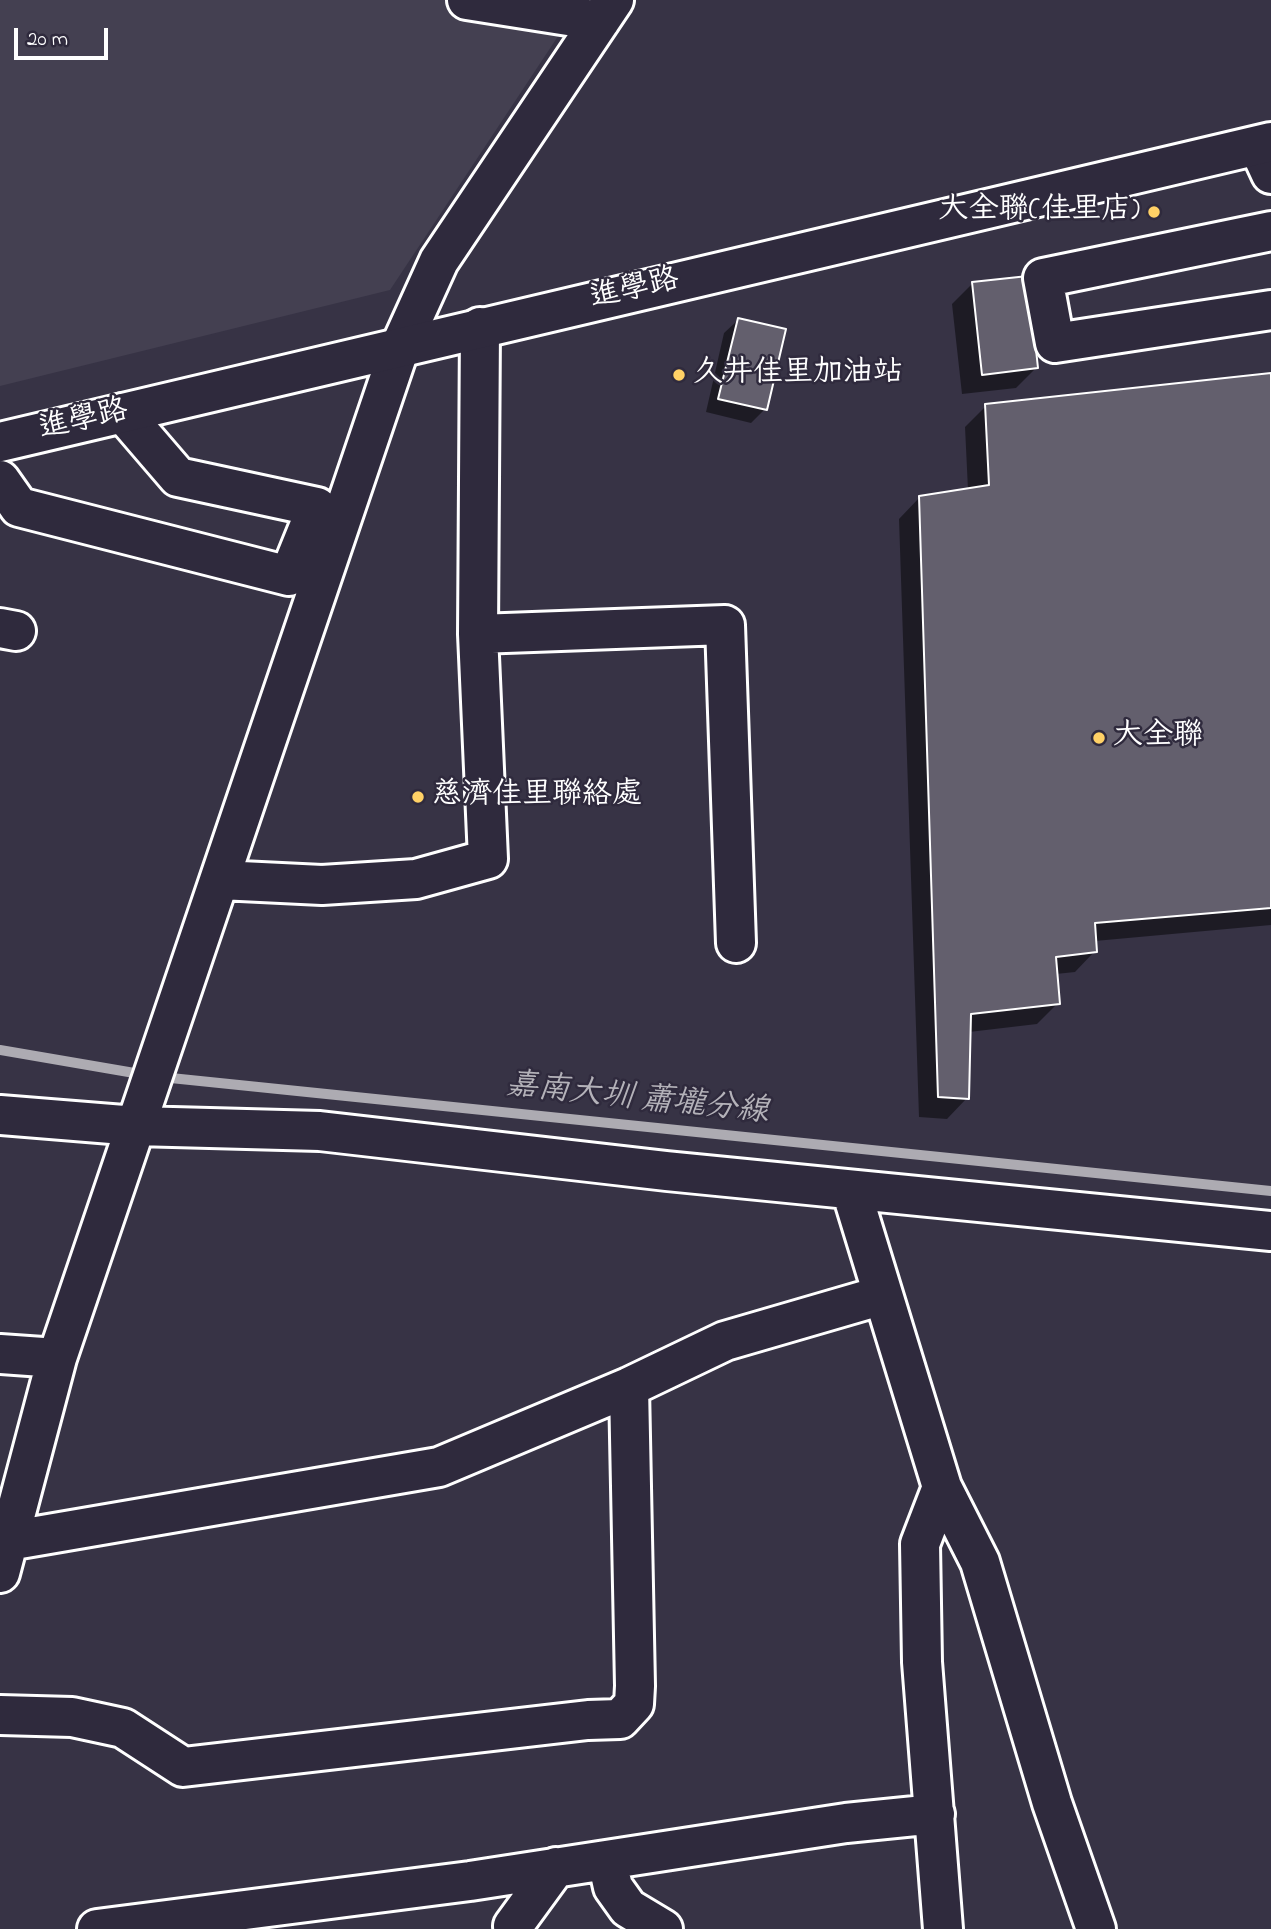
<!DOCTYPE html>
<html>
<head>
<meta charset="utf-8">
<style>
  body { margin:0 }
  #map { position:relative; width:1271px; height:1929px; overflow:hidden; background:#373345; font-family:"Indie Flower",sans-serif }
  canvas { display:block }
  .scale { position:absolute; left:14px; top:28px; width:94px; height:32px; box-sizing:border-box; border:4px solid #fff; border-top:0; padding-left:9px; font-size:21px; line-height:24px; white-space:nowrap; color:#fff; -webkit-text-stroke:5px #2f2a3d; paint-order:stroke }
</style>
</head>
<body>
<div id="map">
<canvas width="1271" height="1929"></canvas>
<div class="scale">20 m</div>
</div>
<script>
const ctx = document.querySelector('canvas').getContext('2d');
ctx.lineJoin = 'round';
function fillPath(path, color) { ctx.fillStyle = color; ctx.fill(path, 'evenodd'); }
const shape = rows => new Path2D(rows.map(r => 'M' + r).join(''));
function strokePath(path, color, width, dash) { ctx.strokeStyle = color; ctx.lineWidth = width; ctx.lineCap = dash ? 'butt' : 'round'; ctx.setLineDash(dash || []); ctx.stroke(path); }
function label(font, color, halo, rows, align = 'center') {
  ctx.font = font + ' "Indie Flower","LXGW WenKai TC",sans-serif'; ctx.lineWidth = 5; ctx.setLineDash([]); ctx.textBaseline = 'middle'; ctx.strokeStyle = halo; ctx.fillStyle = color; for (const [text, x, y, turn = 0] of rows) {
    ctx.save(); ctx.translate(x, y); ctx.rotate((+turn || 0) * Math.PI / 180); ctx.textAlign = isNaN(turn) ? turn : align; if (halo) ctx.strokeText(text, 0, 0); ctx.fillText(text, 0, 0); ctx.restore();
  }
}
fillPath(shape([
  [0,0,582,0,390,290,0,386]
]), '#444051');
fillPath(shape([
  [973,283,1036,368,1016,388,962,394,952,304],
  [738,320,765,409,751,423,706,412,724,333],
  [1271,375,1271,925,1095,941,1095,951,1075,972,1056,974,1058,1003,1037,1024,969,1032,967,1098,947,1119,919,1117,899,519,919,498,968,490,965,427,986,406]
]), '#0007');
strokePath(shape([
  [0,1050,146,1075],
  [161,1077,1271,1191]
]), '#adabb2', 10);
const building = shape([
  [1028,276,1038,368,982,375,972,282,1028,276],
  [738,318,786,329,767,410,718,399,738,318],
  [1271,373,1271,908,1095,923,1097,952,1056,957,1060,1004,971,1014,969,1099,938,1097,919,496,989,485,985,404,1271,373]
]);
fillPath(building, '#635f6d');
strokePath(building, '#fff', 2);
const minor = shape([
  [467,0,600,21],
  [1258,146,1271,174],
  [1271,231,1043,278,1055,343,1271,310],
  [0,480,19,507,289,576,317,507,178,477,123,413],
  [0,628,16,631],
  [478,634,725,625,736,943],
  [220,880,322,885,416,879,488,859,478,634,480,327],
  [0,1115,136,1126,320,1131,667,1171,1271,1231],
  [851,1190,942,1487,980,1562,1052,1803,1096,1929],
  [0,1354,57,1358],
  [942,1487,920,1544,922,1662,943,1929],
  [0,1539,8,1541,439,1467,629,1387,725,1341,883,1295],
  [0,1573,57,1358,400,347,439,261,614,0],
  [0,1715,72,1717,123,1728,183,1767,588,1720,620,1719,634,1704,635,1686,629,1387],
  [607,1860,613,1887,628,1908,663,1929],
  [513,1926,556,1867],
  [97,1929,470,1881,846,1823,935,1814]
]);
const major = shape([
  [0,442,1271,142]
]);
strokePath(minor, '#fff', 44);
strokePath(major, '#fff', 44);
strokePath(minor, '#2f2a3d', 38);
strokePath(major, '#2f2a3d', 38);
for (const [x, y, r, color] of [
  [1154,212,7,"#ffd166"],
  [679,375,7,"#ffd166"],
  [1099,738,7,"#ffd166"],
  [418,797,7,"#ffd166"]
]) { const dot = new Path2D(); dot.arc(x, y, r, 0, 2 * Math.PI); ctx.fillStyle = color; ctx.fill(dot); strokePath(dot, '#2f2a3d', 2.5); }
label('30px', '#fff', '#2f2a3d', [
  ["大全聯(佳里店)",1140,212,"right"],
  ["久井佳里加油站",693,375],
  ["大全聯",1113,738],
  ["慈濟佳里聯絡處",432,797]
], 'left');
label('30px', '#fff', '#2f2a3d', [
  ["進學路",635,291,-13],
  ["進學路",84,422,-13]
]);
label('italic 32px', '#b4b2b9', '#2f2a3d', [
  ["嘉南大圳 蕭壠分線",637,1101,6]
]);
</script>
</body>
</html>
